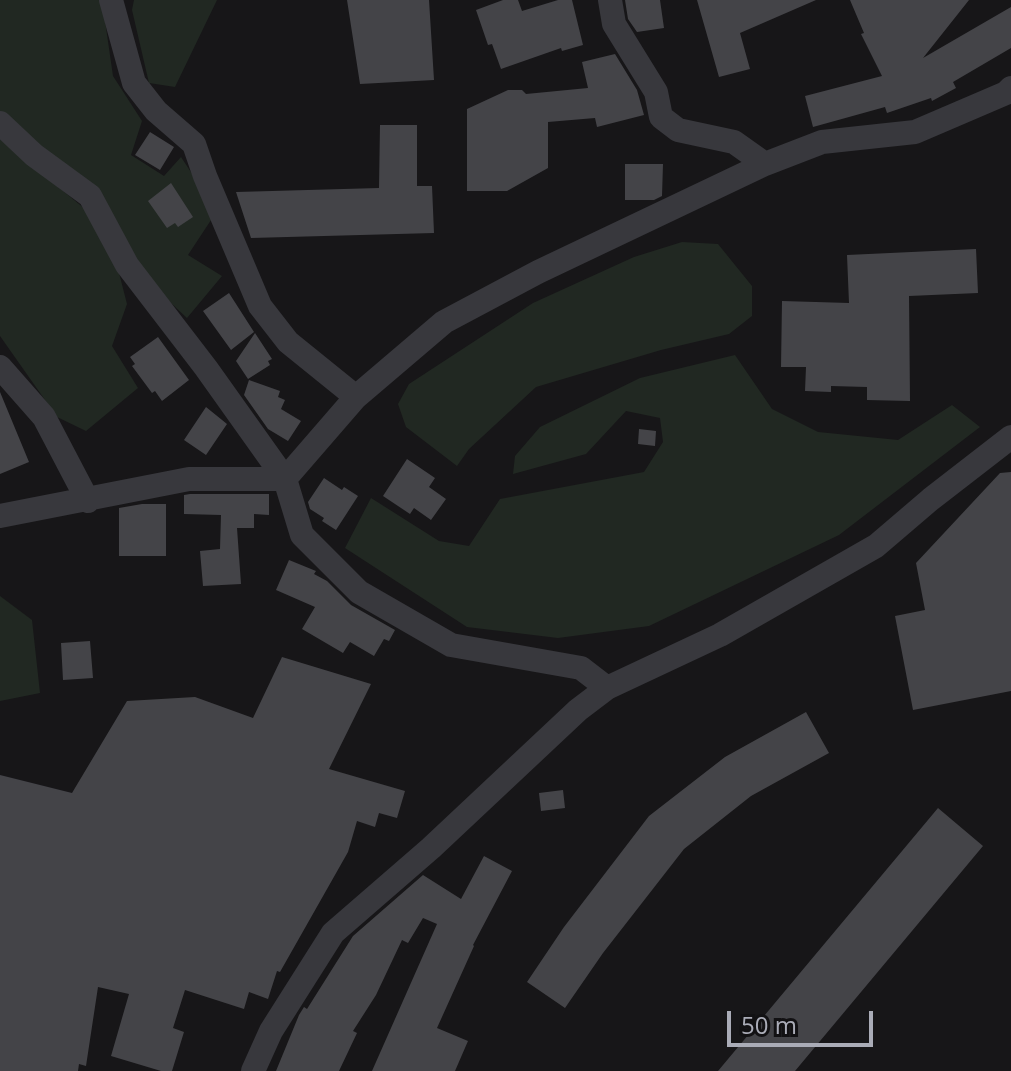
<!DOCTYPE html>
<html>
<head>
<meta charset="utf-8">
<style>
  body { margin:0 }
  #map { position:relative; width:1011px; height:1071px; overflow:hidden; background:#171618; font-family:"Open Sans",sans-serif }
  canvas { display:block }
  .scale { position:absolute; left:727px; top:1011px; width:146px; height:36px; box-sizing:border-box; border:4px solid #aaacb7; border-top:0; padding-left:10px; font-size:24px; line-height:28px; white-space:nowrap; color:#aaacb7; -webkit-text-stroke:6px #121113; paint-order:stroke }
</style>
</head>
<body>
<div id="map">
<canvas width="1011" height="1071"></canvas>
<div class="scale">50 m</div>
</div>
<script>
const ctx = document.querySelector('canvas').getContext('2d');
ctx.lineJoin = 'round';
function fillPath(path, color) { ctx.fillStyle = color; ctx.fill(path, 'evenodd'); }
const shape = rows => new Path2D(rows.map(r => 'M' + r).join(''));
function strokePath(path, color, width, dash) { ctx.strokeStyle = color; ctx.lineWidth = width; ctx.lineCap = dash ? 'butt' : 'round'; ctx.setLineDash(dash || []); ctx.stroke(path); }
fillPath(shape([
  [0,0,102,0,113,76,142,121,131,155,164,176,181,157,204,192,213,217,188,255,222,276,187,318,144,278,102,197,0,114],
  [134,0,217,0,175,87,149,83,132,10],
  [0,139,85,209,118,269,127,304,112,346,138,388,86,431,57,417,0,336],
  [682,242,718,244,752,286,752,316,729,334,661,350,536,387,469,449,457,466,406,427,398,404,409,384,533,303,634,257],
  [735,355,772,409,818,432,898,440,952,405,980,427,839,535,649,626,558,638,467,627,345,548,371,498,439,541,469,546,500,499,644,472,663,442,660,418,626,411,586,454,513,474,515,456,540,427,640,378],
  [0,596,32,620,40,693,0,701]
]), '#212822');
fillPath(shape([
  [347,0,429,0,434,80,360,84],
  [503,0,518,0,522,11,558,0,572,0,583,45,562,51,561,48,501,69,492,44,488,45,476,10],
  [625,0,660,0,664,28,637,32,628,19],
  [697,0,816,0,740,33,750,69,719,77],
  [850,0,969,0,923,58,1011,7,1011,48,953,82,956,88,932,101,931,98,887,113,885,107,813,127,805,96,882,76,861,34,864,33],
  [615,54,637,90,644,115,597,127,595,118,548,122,548,168,507,191,467,191,467,109,508,90,522,90,526,94,588,88,582,62],
  [380,125,417,125,417,186,432,186,434,233,251,238,236,192,379,188],
  [150,132,174,147,160,170,135,155],
  [625,164,663,164,662,196,654,200,625,200],
  [171,183,193,217,178,227,175,223,167,228,148,201],
  [976,249,978,293,909,296,910,401,867,400,867,387,831,386,831,392,805,391,806,367,781,367,782,301,849,303,847,255],
  [229,293,254,332,231,350,203,311],
  [255,333,272,359,268,361,270,365,248,379,236,361],
  [158,337,189,380,162,401,155,391,152,393,132,366,135,364,130,357],
  [249,380,280,391,278,397,285,400,281,409,301,421,288,441,268,429,244,395],
  [0,392,29,462,0,474],
  [206,407,227,424,206,455,184,440],
  [639,429,656,431,655,446,638,444],
  [407,459,435,478,429,487,446,499,431,520,414,508,410,514,383,496],
  [1011,472,1011,691,913,710,895,616,925,610,916,563,1000,473],
  [324,478,342,490,344,487,358,496,336,530,322,521,324,518,310,509,308,502],
  [190,494,269,494,269,515,254,514,254,528,237,528,241,584,203,586,200,551,220,549,221,515,184,514,184,495],
  [142,504,166,504,166,556,119,556,119,508],
  [289,560,316,571,314,574,327,581,351,605,395,630,389,641,384,639,374,656,350,642,343,653,302,629,315,607,276,590],
  [90,641,93,678,63,680,61,643],
  [282,657,371,684,329,769,405,791,397,818,379,813,375,827,357,821,348,852,280,972,277,971,268,999,249,992,244,1009,185,990,173,1028,184,1032,172,1071,161,1071,111,1056,129,994,98,987,86,1066,79,1064,78,1071,0,1071,0,775,72,793,127,701,195,697,253,718],
  [806,712,829,753,751,796,684,849,603,953,565,1008,527,982,564,927,649,816,725,757],
  [563,790,565,808,541,811,539,793],
  [938,808,983,846,795,1071,718,1071],
  [484,856,512,871,473,945,474,946,437,1028,468,1041,455,1071,372,1071,437,924,423,918,408,943,402,940,376,995,353,1031,357,1033,339,1071,276,1071,299,1015,304,1007,307,1009,353,936,423,875,461,899]
]), '#444448');
strokePath(shape([
  [111,0,134,83,156,111,194,144,205,176,260,306,288,342,356,397],
  [610,0,614,24,656,92,661,117,678,130,734,142,765,164],
  [0,123,34,155,90,196,127,265,206,368,285,479,356,397,444,322,538,272,765,164,822,142,915,132,1006,93,1011,88],
  [0,367,44,417,88,501],
  [0,516,189,479,285,479,302,535,359,592,451,645,581,668,607,688],
  [253,1071,271,1031,333,933,431,848,578,710,607,688,720,635,876,546,931,499,1011,437]
]), '#38383d', 24);
</script>
</body>
</html>
